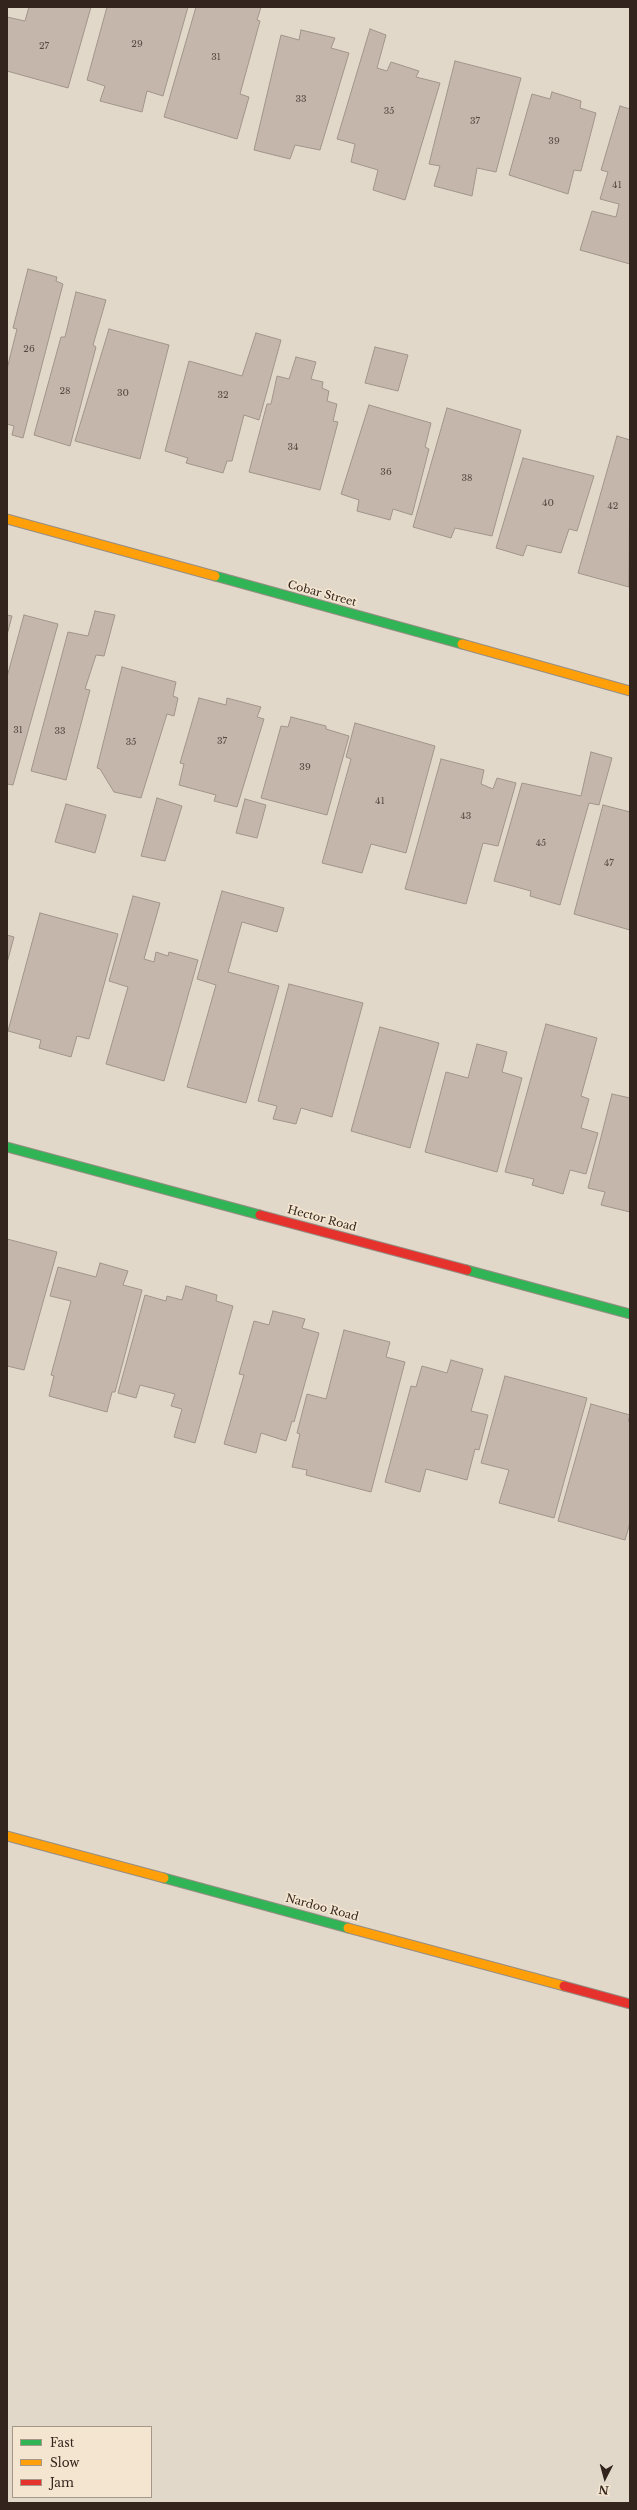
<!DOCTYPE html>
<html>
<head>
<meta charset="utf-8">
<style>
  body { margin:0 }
  #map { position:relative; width:637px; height:2510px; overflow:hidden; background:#e1d8ca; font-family:"Libre Baskerville",serif }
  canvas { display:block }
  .frame { position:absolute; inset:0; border:8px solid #33251d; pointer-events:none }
  .legend { position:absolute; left:12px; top:2426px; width:140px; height:72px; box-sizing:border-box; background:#f3e5cf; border:1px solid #a69888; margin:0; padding:5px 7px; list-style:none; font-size:12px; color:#33251d }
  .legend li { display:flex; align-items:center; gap:8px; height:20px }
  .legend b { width:20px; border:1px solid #a69888 }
  .north { position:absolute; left:585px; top:2458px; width:40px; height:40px; -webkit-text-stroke:3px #f3e5cf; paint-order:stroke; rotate:186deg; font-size:11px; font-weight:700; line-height:16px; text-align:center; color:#33251d }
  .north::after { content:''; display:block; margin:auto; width:14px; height:18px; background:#33251d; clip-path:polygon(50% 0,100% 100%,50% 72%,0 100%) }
</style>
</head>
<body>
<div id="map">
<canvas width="637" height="2510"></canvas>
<div class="frame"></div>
<ul class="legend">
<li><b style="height:5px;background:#30b455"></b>Fast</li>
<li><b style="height:5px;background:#ff9f0a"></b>Slow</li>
<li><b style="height:5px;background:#e5322d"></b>Jam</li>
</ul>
<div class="north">N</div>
</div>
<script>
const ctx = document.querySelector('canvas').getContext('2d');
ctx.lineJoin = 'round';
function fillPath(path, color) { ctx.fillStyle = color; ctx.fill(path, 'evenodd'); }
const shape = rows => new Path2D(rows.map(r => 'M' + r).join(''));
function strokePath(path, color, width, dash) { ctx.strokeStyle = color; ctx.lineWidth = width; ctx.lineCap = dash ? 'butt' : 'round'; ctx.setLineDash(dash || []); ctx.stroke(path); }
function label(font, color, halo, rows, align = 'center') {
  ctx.font = font + ' "Libre Baskerville",serif'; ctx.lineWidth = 3.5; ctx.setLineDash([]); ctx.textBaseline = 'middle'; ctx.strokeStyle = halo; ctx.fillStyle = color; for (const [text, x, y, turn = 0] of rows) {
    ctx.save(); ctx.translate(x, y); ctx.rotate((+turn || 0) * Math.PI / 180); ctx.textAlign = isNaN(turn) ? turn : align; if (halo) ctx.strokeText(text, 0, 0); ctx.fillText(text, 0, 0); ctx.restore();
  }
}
const building = shape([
  [29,7,91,7,68,88,7,71,7,17,25,21,29,7],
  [107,7,188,7,163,96,147,91,142,112,100,101,105,86,87,80,107,7],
  [196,7,261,7,257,20,260,21,240,94,249,97,237,139,164,117,196,7],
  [370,29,386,35,377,68,387,71,391,62,419,71,416,77,440,83,405,200,373,190,378,170,351,162,355,144,337,139,370,29],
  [301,30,335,38,331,48,349,53,320,150,295,145,290,159,254,150,281,35,299,40,301,30],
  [455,61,521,78,496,172,477,168,472,196,434,186,440,166,429,164,455,61],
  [552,92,581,101,580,108,596,113,581,171,574,170,568,194,509,175,532,94,550,99,552,92],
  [620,106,630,109,630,264,580,250,592,211,616,217,619,204,600,199,608,172,601,170,620,106],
  [28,269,57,277,56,281,63,284,23,438,12,435,14,426,7,424,7,369,17,329,13,328,28,269],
  [76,292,106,300,93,345,96,347,70,446,34,435,61,337,65,337,76,292],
  [109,329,169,345,140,459,75,441,109,329],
  [256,333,281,340,259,420,244,415,232,461,227,461,223,473,186,463,188,458,165,451,189,361,242,376,256,333],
  [375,347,408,355,398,391,365,383,375,347],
  [296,357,316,362,311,379,323,382,322,388,329,391,327,401,337,404,333,421,338,422,320,490,249,472,267,404,271,404,277,376,289,379,296,357],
  [369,405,431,423,425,447,429,449,412,515,393,509,390,520,357,511,359,500,341,494,369,405],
  [447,408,521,430,492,536,455,528,451,538,413,527,447,408],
  [617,436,630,440,629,587,578,573,617,436],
  [523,458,594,476,577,531,569,529,561,553,527,545,523,556,496,548,523,458],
  [95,611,115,615,104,656,96,655,85,689,90,690,66,780,31,771,68,632,88,636,95,611],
  [7,615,12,616,7,635,7,615],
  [24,615,58,624,13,785,7,784,7,677,24,615],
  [122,667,176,682,173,696,178,698,174,716,167,714,141,798,114,792,100,769,97,768,122,667],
  [199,698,226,705,227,698,261,707,257,717,264,719,237,807,214,801,216,795,179,785,184,764,180,763,199,698],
  [291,717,326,726,326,729,349,736,327,815,261,798,281,726,288,727,291,717],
  [355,723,435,746,406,853,371,844,362,873,322,863,351,759,346,757,355,723],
  [591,752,612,758,599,805,589,803,560,905,530,896,531,891,494,881,522,783,581,796,591,752],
  [441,759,484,770,481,784,493,789,497,778,516,783,498,846,483,843,466,904,405,889,441,759],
  [157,798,182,806,165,861,141,856,157,798],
  [245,799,266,805,257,838,236,833,245,799],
  [66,804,106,815,95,853,55,842,66,804],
  [603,805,630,812,630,930,574,914,603,805],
  [222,891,284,908,277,932,242,922,228,972,279,986,246,1103,187,1087,216,985,197,979,222,891],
  [133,896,160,903,144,959,154,962,156,952,168,956,169,952,198,960,164,1081,106,1064,128,987,109,981,133,896],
  [40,913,118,934,89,1039,77,1036,71,1057,39,1048,41,1040,8,1031,40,913],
  [7,935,14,937,7,963,7,935],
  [289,984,363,1003,332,1117,301,1108,296,1124,273,1119,277,1106,258,1101,289,984],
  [546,1024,597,1038,581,1096,589,1099,581,1128,598,1133,586,1174,570,1170,563,1194,532,1185,534,1179,505,1172,546,1024],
  [380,1027,439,1043,410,1148,351,1131,380,1027],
  [477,1044,507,1052,502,1072,522,1078,497,1172,425,1152,446,1072,468,1078,477,1044],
  [612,1094,630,1098,630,1212,601,1205,605,1192,588,1188,612,1094],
  [7,1239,57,1252,24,1370,7,1366,7,1239],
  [100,1263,128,1271,123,1285,142,1290,115,1392,112,1392,107,1412,49,1396,54,1376,51,1375,71,1301,50,1296,58,1267,96,1277,100,1263],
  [186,1286,217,1295,216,1301,233,1306,195,1443,174,1437,182,1409,171,1406,175,1394,140,1385,136,1398,118,1393,145,1295,166,1301,167,1296,182,1300,186,1286],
  [273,1311,305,1319,302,1328,319,1333,294,1422,292,1421,286,1441,261,1433,256,1453,224,1444,244,1375,239,1374,254,1321,269,1325,273,1311],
  [344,1330,390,1342,386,1357,405,1362,371,1492,306,1475,307,1470,292,1467,300,1434,297,1433,307,1394,326,1399,344,1330],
  [451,1360,483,1369,471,1411,488,1415,479,1450,475,1449,467,1480,426,1469,420,1492,385,1482,411,1386,416,1387,422,1366,447,1373,451,1360],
  [505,1376,587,1398,554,1518,499,1503,509,1470,481,1463,505,1376],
  [591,1404,630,1415,628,1421,630,1422,630,1523,625,1540,558,1521,591,1404]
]);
fillPath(building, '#c4b6ab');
strokePath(building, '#a1948a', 1);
const fast = shape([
  [215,576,462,644],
  [7,1147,260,1215],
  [467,1270,630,1314],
  [164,1878,348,1928]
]);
const slow = shape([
  [7,519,215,576],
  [462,644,630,691],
  [7,1836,164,1878],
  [348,1928,564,1986]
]);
const jam = shape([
  [260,1215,467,1270],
  [564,1986,630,2004]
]);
strokePath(fast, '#968d83', 11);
strokePath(slow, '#968d83', 11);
strokePath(jam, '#968d83', 11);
strokePath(fast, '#30b455', 9);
strokePath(slow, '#ff9f0a', 9);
strokePath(jam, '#e5322d', 9);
label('9px', '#574940', null, [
  ["29",137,44],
  ["27",44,46],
  ["31",216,57],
  ["33",301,99],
  ["35",389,111],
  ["37",475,121],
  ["39",554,141],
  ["41",617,185],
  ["26",29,349],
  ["28",65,391],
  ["30",123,393],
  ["32",223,395],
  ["34",293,447],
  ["36",386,472],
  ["38",467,478],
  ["40",548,503],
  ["42",613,506],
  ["31",18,730],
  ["33",60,731],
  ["37",222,741],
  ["35",131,742],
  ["39",305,767],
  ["41",380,801],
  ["43",466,816],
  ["45",541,843],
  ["47",609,863]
]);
label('11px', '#33251d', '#f3e5cf', [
  ["Cobar Street",322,594,15],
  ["Hector Road",322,1219,15],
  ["Nardoo Road",322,1908,15]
]);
</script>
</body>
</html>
